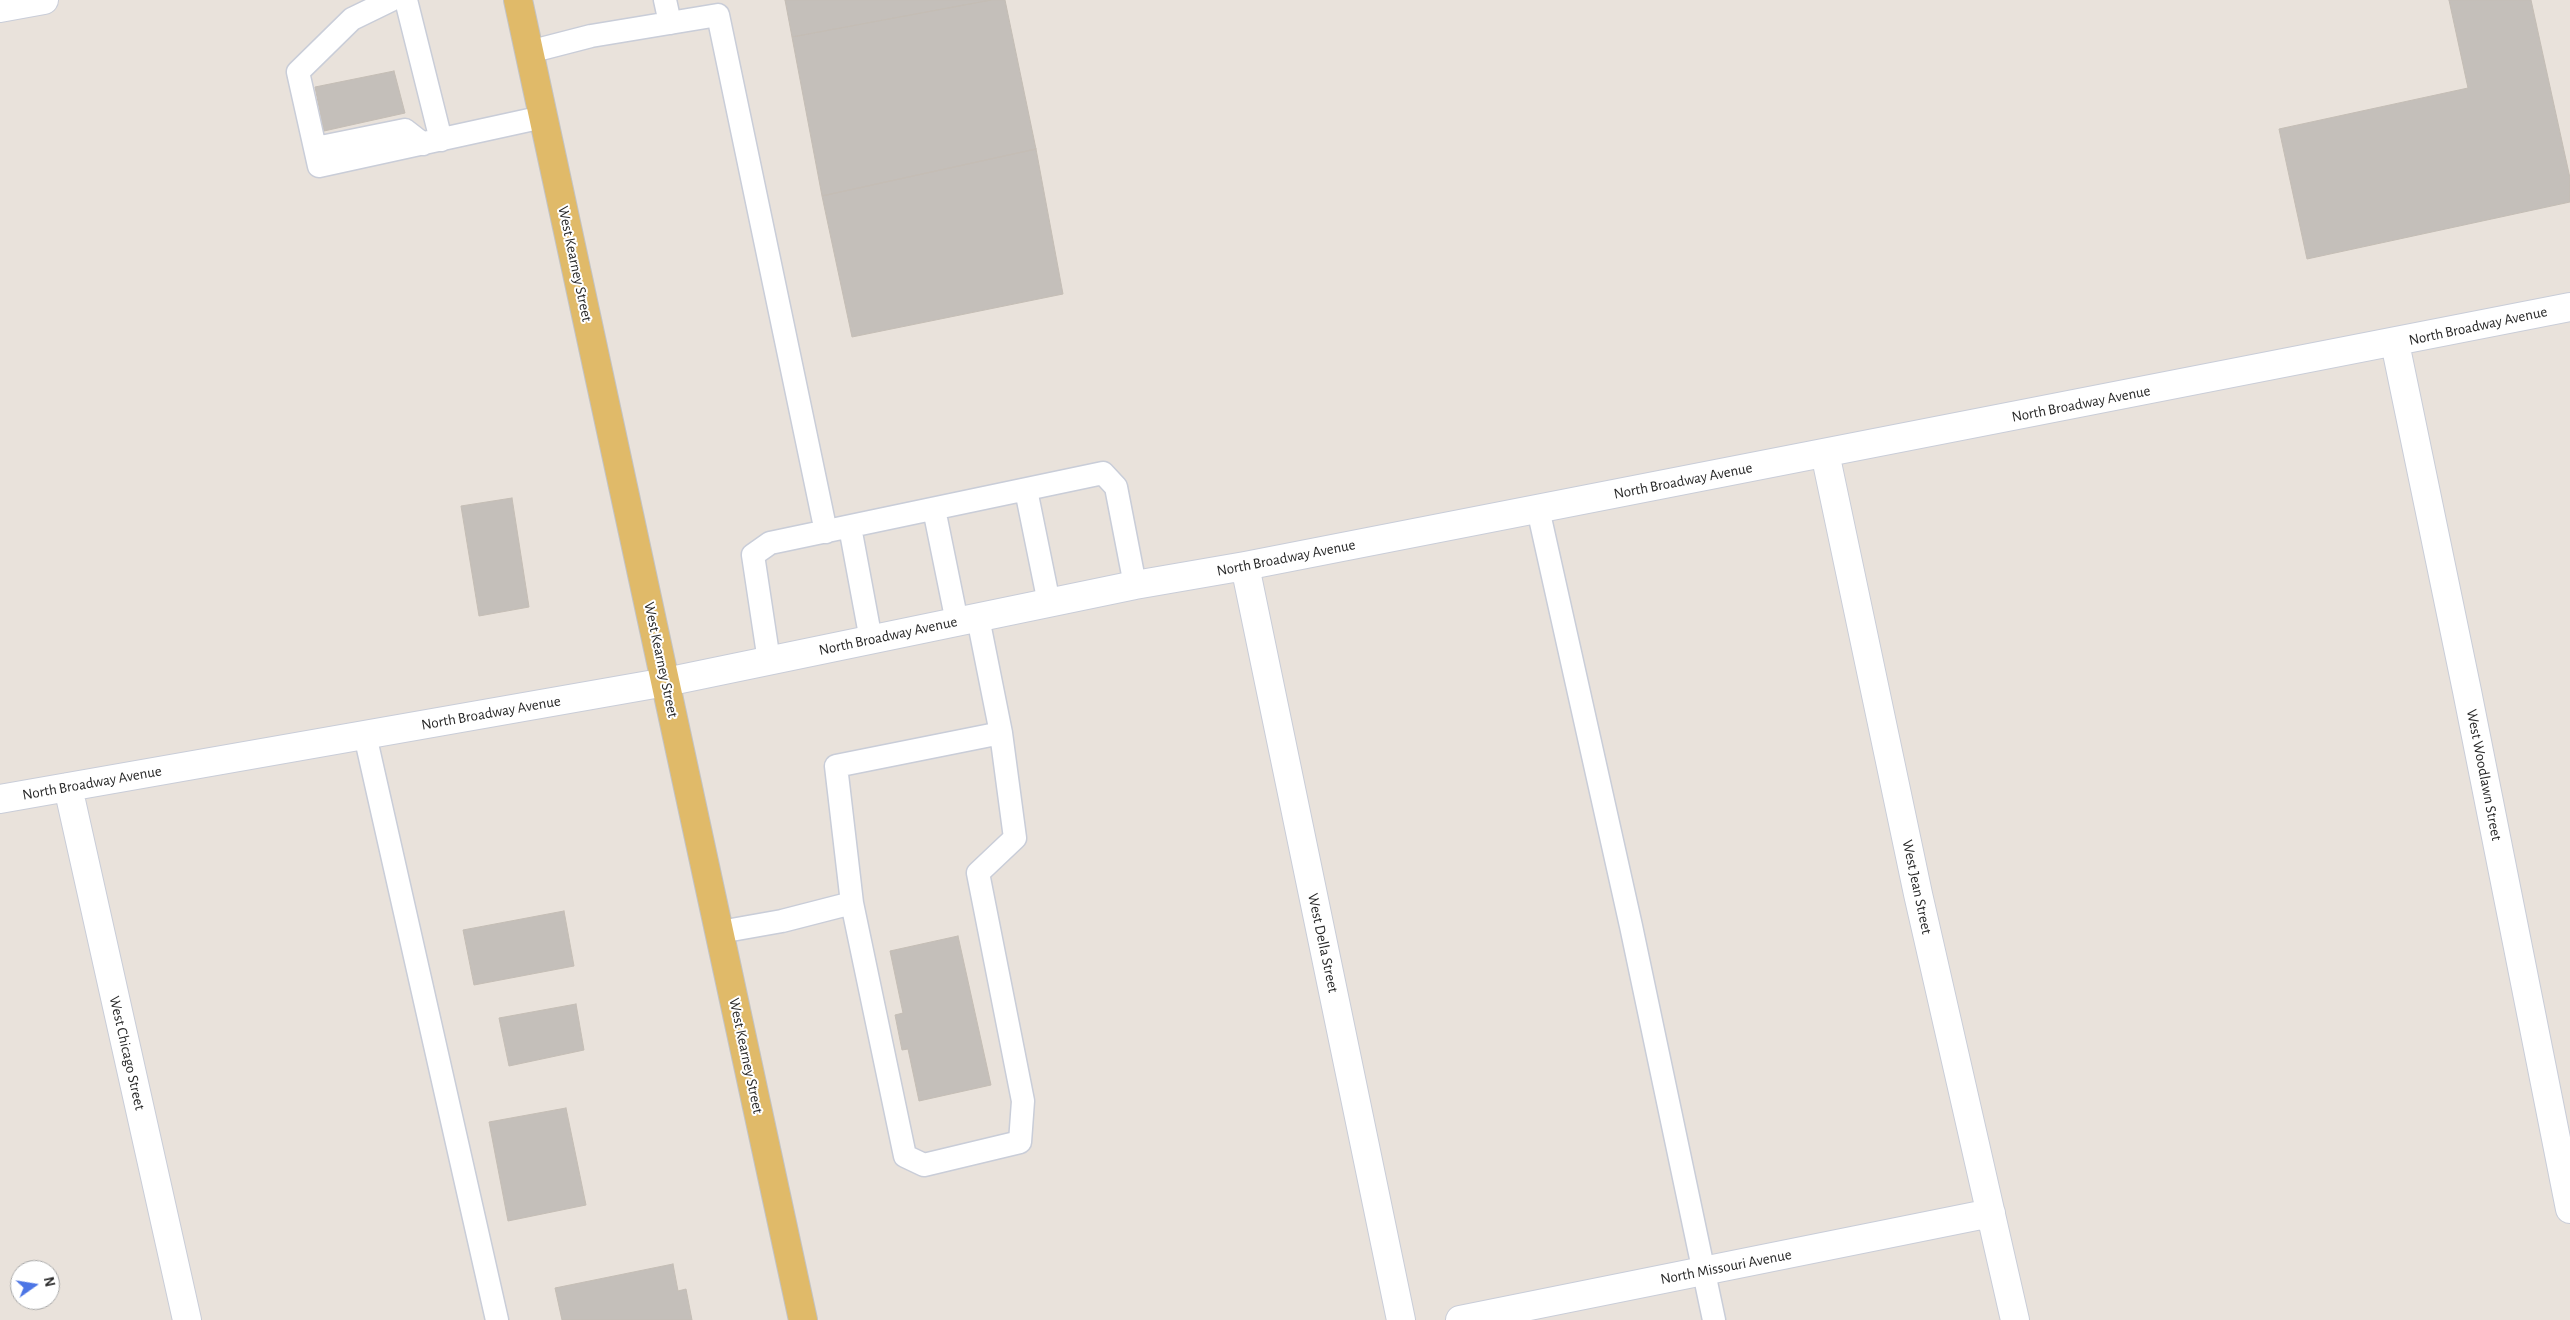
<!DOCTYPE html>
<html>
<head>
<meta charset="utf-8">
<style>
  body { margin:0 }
  #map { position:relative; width:2570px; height:1320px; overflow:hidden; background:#e9e2db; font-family:"Alegreya Sans",sans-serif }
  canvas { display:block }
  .north { position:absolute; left:10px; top:1260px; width:50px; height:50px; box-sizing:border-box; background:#fff; border:1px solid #a9a9a9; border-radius:50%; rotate:77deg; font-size:14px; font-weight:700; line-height:20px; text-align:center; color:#282828 }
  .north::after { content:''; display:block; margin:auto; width:18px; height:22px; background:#4c75e5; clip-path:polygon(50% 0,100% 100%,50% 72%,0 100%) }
</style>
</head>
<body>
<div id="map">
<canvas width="2570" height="1320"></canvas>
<div class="north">N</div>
</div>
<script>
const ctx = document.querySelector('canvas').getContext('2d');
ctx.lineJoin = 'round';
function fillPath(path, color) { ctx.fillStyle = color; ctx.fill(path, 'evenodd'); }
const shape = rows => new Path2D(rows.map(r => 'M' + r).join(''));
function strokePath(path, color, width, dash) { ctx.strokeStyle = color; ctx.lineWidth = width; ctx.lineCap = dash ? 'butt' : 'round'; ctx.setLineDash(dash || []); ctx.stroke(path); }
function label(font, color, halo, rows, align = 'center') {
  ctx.font = font + ' "Alegreya Sans",sans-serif'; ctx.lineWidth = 4; ctx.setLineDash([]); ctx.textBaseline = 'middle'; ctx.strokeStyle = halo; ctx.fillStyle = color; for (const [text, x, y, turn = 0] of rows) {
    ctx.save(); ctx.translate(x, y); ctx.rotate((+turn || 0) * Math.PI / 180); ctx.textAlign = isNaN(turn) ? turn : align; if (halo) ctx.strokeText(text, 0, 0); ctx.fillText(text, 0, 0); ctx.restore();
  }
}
const building = shape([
  [785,0,991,0,792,37,785,0],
  [991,0,1005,0,1036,149,822,196,792,37,991,0],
  [2449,0,2531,0,2570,178,2570,202,2307,259,2279,129,2468,88,2449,0],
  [394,71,405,113,324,131,315,87,394,71],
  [1036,149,1063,294,852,337,822,196,1036,149],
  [512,498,529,607,479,616,461,506,512,498],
  [564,911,574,966,474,985,463,930,564,911],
  [958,936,991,1085,919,1101,908,1049,902,1050,895,1015,903,1013,890,951,958,936],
  [576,1004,584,1050,509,1066,499,1018,576,1004],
  [566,1108,586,1205,508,1221,489,1122,566,1108],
  [673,1264,678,1291,686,1289,692,1320,562,1320,555,1288,673,1264]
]);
fillPath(building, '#c4bfba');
strokePath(building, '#c4bdb5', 1);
const service = shape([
  [391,0,352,19,298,72,319,166,543,117],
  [406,0,441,140],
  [665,0,670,23],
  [529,52,591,36,718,15,826,532],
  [316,148,405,130,423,144],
  [1026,490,1049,603],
  [934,509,957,622],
  [1538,509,1631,926,1714,1320],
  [850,527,871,640],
  [978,618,1001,733,1015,838,978,873,1023,1101,1020,1142,924,1165,905,1156,852,903,836,766,1001,733],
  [769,661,753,555,770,543,1103,473,1116,487,1135,585],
  [365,735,497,1320],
  [720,932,782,921,852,903]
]);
const minor = shape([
  [0,8,44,0],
  [2395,343,2467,691,2570,1209],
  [1825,453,1918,894,2015,1320],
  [1245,566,1401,1320],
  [68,787,187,1320],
  [0,799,666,682,1135,585,1245,566,2570,307],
  [1460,1320,1991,1213]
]);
const primary = shape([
  [518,0,803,1320]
]);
strokePath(service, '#c9cdd8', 25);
strokePath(minor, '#c9cdd8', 30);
strokePath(primary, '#c3c3c3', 30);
strokePath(service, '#fff', 22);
strokePath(minor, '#fff', 28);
strokePath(primary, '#e0ba69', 28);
label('15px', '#282828', '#fff', [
  ["West Kearney Street",575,264,78],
  ["North Broadway Avenue",2478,326,-12],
  ["North Broadway Avenue",2081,404,-11],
  ["North Broadway Avenue",1683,481,-11],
  ["North Broadway Avenue",1286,558,-11],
  ["North Broadway Avenue",888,636,-12],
  ["West Kearney Street",661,660,78],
  ["North Broadway Avenue",491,713,-10],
  ["West Woodlawn Street",2484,775,79],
  ["North Broadway Avenue",92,783,-10],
  ["West Jean Street",1917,887,78],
  ["West Della Street",1323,943,78],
  ["West Chicago Street",127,1053,77],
  ["West Kearney Street",746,1056,78],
  ["North Missouri Avenue",1726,1267,-11]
]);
</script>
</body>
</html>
